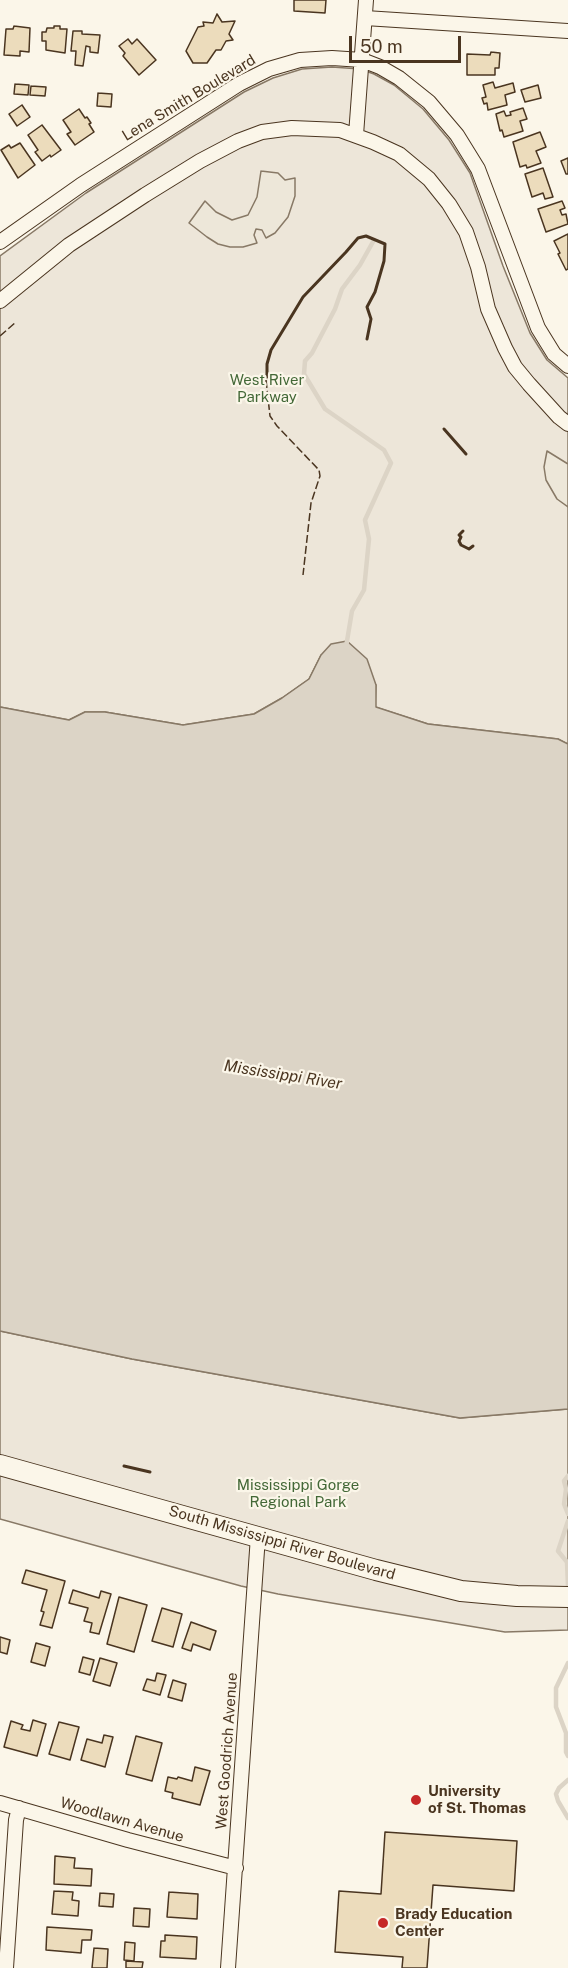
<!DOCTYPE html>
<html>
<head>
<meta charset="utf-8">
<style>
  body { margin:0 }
  #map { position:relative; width:568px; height:1968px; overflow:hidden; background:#fbf6e9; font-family:"Public Sans",sans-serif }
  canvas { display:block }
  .scale { position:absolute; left:349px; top:36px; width:112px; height:27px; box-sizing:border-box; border:3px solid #4a3520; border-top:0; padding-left:8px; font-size:18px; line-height:21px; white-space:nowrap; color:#4a3520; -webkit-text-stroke:4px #fbf6e9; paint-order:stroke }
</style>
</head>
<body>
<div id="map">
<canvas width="568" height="1968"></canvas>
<div class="scale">50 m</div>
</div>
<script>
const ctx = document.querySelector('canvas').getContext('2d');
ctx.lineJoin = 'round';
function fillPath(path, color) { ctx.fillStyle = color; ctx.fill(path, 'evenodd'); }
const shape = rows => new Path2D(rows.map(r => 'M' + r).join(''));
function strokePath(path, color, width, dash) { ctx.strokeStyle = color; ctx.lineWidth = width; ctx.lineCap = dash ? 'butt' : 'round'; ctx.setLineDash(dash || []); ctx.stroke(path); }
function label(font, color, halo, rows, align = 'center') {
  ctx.font = font + ' "Public Sans",sans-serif'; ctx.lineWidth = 4.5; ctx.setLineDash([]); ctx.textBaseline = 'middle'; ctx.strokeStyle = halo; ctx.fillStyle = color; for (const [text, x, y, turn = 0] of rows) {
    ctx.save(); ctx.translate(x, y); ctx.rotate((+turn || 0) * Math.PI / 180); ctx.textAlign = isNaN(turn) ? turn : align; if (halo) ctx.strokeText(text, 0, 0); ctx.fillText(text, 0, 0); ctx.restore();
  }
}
const green = shape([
  [332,67,360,69,374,74,394,85,423,109,449,140,470,173,503,266,530,333,547,360,568,378,568,744,558,739,428,724,375,707,376,685,321,655,309,679,282,698,254,714,183,725,105,712,85,712,69,720,0,707,0,256,86,193,244,92,273,78,302,69,332,67],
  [0,1331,132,1359,460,1418,568,1409,568,1630,505,1632,278,1594,241,1586,0,1519,0,1331]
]);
fillPath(green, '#ede6d9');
strokePath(green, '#887966', 1.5);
const parking = shape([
  [261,171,278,173,285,180,295,178,295,196,288,217,275,233,266,238,262,230,256,229,254,235,257,243,243,247,230,247,218,244,207,237,189,223,205,201,216,212,232,220,248,215,257,197,261,171],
  [547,451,568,464,568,507,557,499,546,480,544,467,547,451]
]);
fillPath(parking, '#ede7d9');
strokePath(parking, '#887966', 1.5);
const water = shape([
  [347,641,367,659,376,685,376,707,428,724,558,739,568,744,568,1409,460,1418,132,1359,0,1331,0,707,69,720,85,712,105,712,183,725,254,714,282,698,309,679,321,655,331,644,347,641]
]);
fillPath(water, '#dcd4c6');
strokePath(water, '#887966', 1.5);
strokePath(shape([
  [346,647,352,611,364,590,369,539,365,520,391,463,384,450,325,409,304,374,305,361,312,353,335,309,342,289,360,265,374,240],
  [568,1476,564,1481,566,1489,564,1504,568,1514],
  [568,1521,558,1551,567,1562,568,1586],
  [568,1663,556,1688,556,1707,566,1733,566,1752,568,1756],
  [568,1780,559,1788,556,1794,558,1801,568,1818]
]), '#dcd4c6', 4.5);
const building = shape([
  [294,0,326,0,325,13,294,11,294,0],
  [217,14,222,22,235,21,229,34,233,40,226,41,221,50,216,50,207,63,193,63,186,51,198,27,204,26,203,22,213,23,217,14],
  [14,26,30,28,29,52,20,51,20,56,4,55,6,29,13,29,14,26],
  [54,26,60,26,60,29,67,29,65,53,46,50,46,41,42,41,42,32,46,32,47,28,54,28,54,26],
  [73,31,82,31,82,34,100,35,98,53,90,52,90,47,86,46,83,66,75,65,76,51,71,51,73,31],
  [128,39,132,44,137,39,156,60,139,75,123,56,125,53,119,46,128,39],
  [491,52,500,53,499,68,495,68,495,75,467,75,467,54,490,55,491,52],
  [493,82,495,88,513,83,515,92,505,95,507,105,488,110,487,103,484,104,482,98,486,97,483,85,493,82],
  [15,84,29,85,28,95,14,94,15,84],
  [538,85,541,98,525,102,521,90,538,85],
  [31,86,46,87,45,96,30,95,31,86],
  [98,93,112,94,111,107,97,106,98,93],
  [22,105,30,117,17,126,9,114,22,105],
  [523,108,527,119,520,121,523,131,504,137,502,130,500,131,496,114,504,111,506,116,511,115,510,112,523,108],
  [79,109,85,118,87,117,91,123,89,124,94,132,75,145,67,134,71,132,63,120,79,109],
  [42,125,61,150,51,157,50,155,42,161,35,152,38,150,28,135,42,125],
  [540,132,546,147,536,151,541,163,527,168,526,165,520,167,513,142,540,132],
  [20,143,35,165,18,178,1,150,9,145,11,148,20,143],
  [568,158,568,174,566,174,561,161,568,158],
  [543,168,553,197,545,199,543,193,532,197,525,174,543,168],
  [562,201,565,208,560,210,562,215,566,214,568,224,546,232,538,209,562,201],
  [568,234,568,269,566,270,558,254,560,253,554,241,568,234],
  [26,1570,65,1581,52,1628,40,1625,44,1612,41,1611,47,1590,22,1583,26,1570],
  [73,1590,99,1598,101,1591,111,1594,99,1634,90,1632,92,1623,84,1621,88,1608,69,1603,73,1590],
  [119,1597,147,1605,134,1652,107,1644,119,1597],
  [162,1608,182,1614,173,1647,152,1641,162,1608],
  [191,1622,216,1631,210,1650,193,1644,191,1651,182,1648,191,1622],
  [0,1637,10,1640,7,1654,0,1652,0,1637],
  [36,1643,50,1647,45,1666,31,1662,36,1643],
  [83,1657,94,1660,90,1675,79,1672,83,1657],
  [100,1658,117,1663,110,1686,93,1681,100,1658],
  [157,1673,166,1675,160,1695,143,1690,147,1679,155,1681,157,1673],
  [173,1680,186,1684,182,1701,168,1697,173,1680],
  [33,1720,46,1724,37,1756,4,1747,11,1721,23,1725,21,1729,30,1731,33,1720],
  [59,1722,79,1727,70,1760,49,1754,59,1722],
  [104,1735,113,1737,105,1767,81,1760,87,1739,102,1743,104,1735],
  [136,1736,162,1743,152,1781,126,1774,136,1736],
  [195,1767,210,1771,200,1805,172,1798,173,1793,165,1791,168,1777,177,1779,178,1777,192,1781,195,1767],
  [385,1832,517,1841,514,1891,433,1885,427,1968,402,1968,403,1957,335,1952,339,1891,381,1894,385,1832],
  [55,1856,75,1858,74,1868,92,1869,91,1886,54,1884,55,1856],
  [54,1891,73,1892,72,1900,79,1901,78,1916,52,1914,54,1891],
  [169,1892,198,1894,197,1919,167,1917,169,1892],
  [100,1893,114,1894,113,1907,99,1906,100,1893],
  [134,1908,150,1909,149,1927,133,1926,134,1908],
  [47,1927,92,1930,91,1940,82,1940,81,1953,46,1950,47,1927],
  [165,1935,197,1937,196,1959,160,1957,161,1941,165,1941,165,1935],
  [125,1942,135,1943,134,1961,124,1960,125,1942],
  [94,1948,108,1949,107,1968,92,1968,94,1948],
  [126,1961,143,1962,142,1968,126,1968,126,1961]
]);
fillPath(building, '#ecdcbc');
strokePath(building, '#4a3520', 1.5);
const street = shape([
  [365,18,568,31],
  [356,135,366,0],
  [0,242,81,185,239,84,269,69,300,60,332,58,362,60,380,67,399,78,429,102,457,135,478,169,538,328,554,354,568,366],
  [0,301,69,245,145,195,200,161,238,141,262,132,292,128,340,130,373,142,399,154,429,179,449,204,466,232,478,267,488,309,505,348,515,367,529,384,559,417,568,424],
  [0,1803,128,1840,236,1868],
  [6,1968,16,1820,19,1808],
  [228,1968,258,1536]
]);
const secondary = shape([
  [0,1465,376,1570,461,1591,517,1596,568,1597]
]);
strokePath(street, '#4a3520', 16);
strokePath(secondary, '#4a3520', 22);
strokePath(street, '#fbf6e9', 14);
strokePath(secondary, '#fbf6e9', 20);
strokePath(shape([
  [0,336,16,322],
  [266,380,270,416,277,426,319,470,320,476,311,503,303,575]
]), '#4a3520', 1.5, [8, 3]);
strokePath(shape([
  [267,377,267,364,271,350,303,297,346,252,358,238,366,236,385,244,384,261,375,292,367,307,371,319,367,339],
  [444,429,466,454],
  [463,531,459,535,461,537,459,541,461,545,469,549,473,546],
  [124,1466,150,1472]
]), '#4a3520', 3);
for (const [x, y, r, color] of [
  [416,1800,6,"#c62828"],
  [383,1923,6,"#c62828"]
]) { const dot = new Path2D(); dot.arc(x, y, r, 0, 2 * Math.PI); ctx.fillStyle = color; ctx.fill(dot); strokePath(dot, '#fbf6e9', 2); }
label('15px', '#4a3520', '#fbf6e9', [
  ["Lena Smith Boulevard",189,98,-31],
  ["South Mississippi River Boulevard",282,1543,16],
  ["West Goodrich Avenue",227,1751,-86],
  ["Woodlawn Avenue",122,1820,16]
]);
label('15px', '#436837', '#fbf6e9', [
  ["West River",267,380],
  ["Parkway",267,397],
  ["Mississippi Gorge",298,1485],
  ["Regional Park",298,1502]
]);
label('bold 15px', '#4a3520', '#fbf6e9', [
  ["University",428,1791],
  ["of St. Thomas",428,1808],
  ["Brady Education",395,1914],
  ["Center",395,1931]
], 'left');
label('italic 16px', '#4a3520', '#fbf6e9', [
  ["Mississippi River",283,1075,9]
]);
</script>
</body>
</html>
